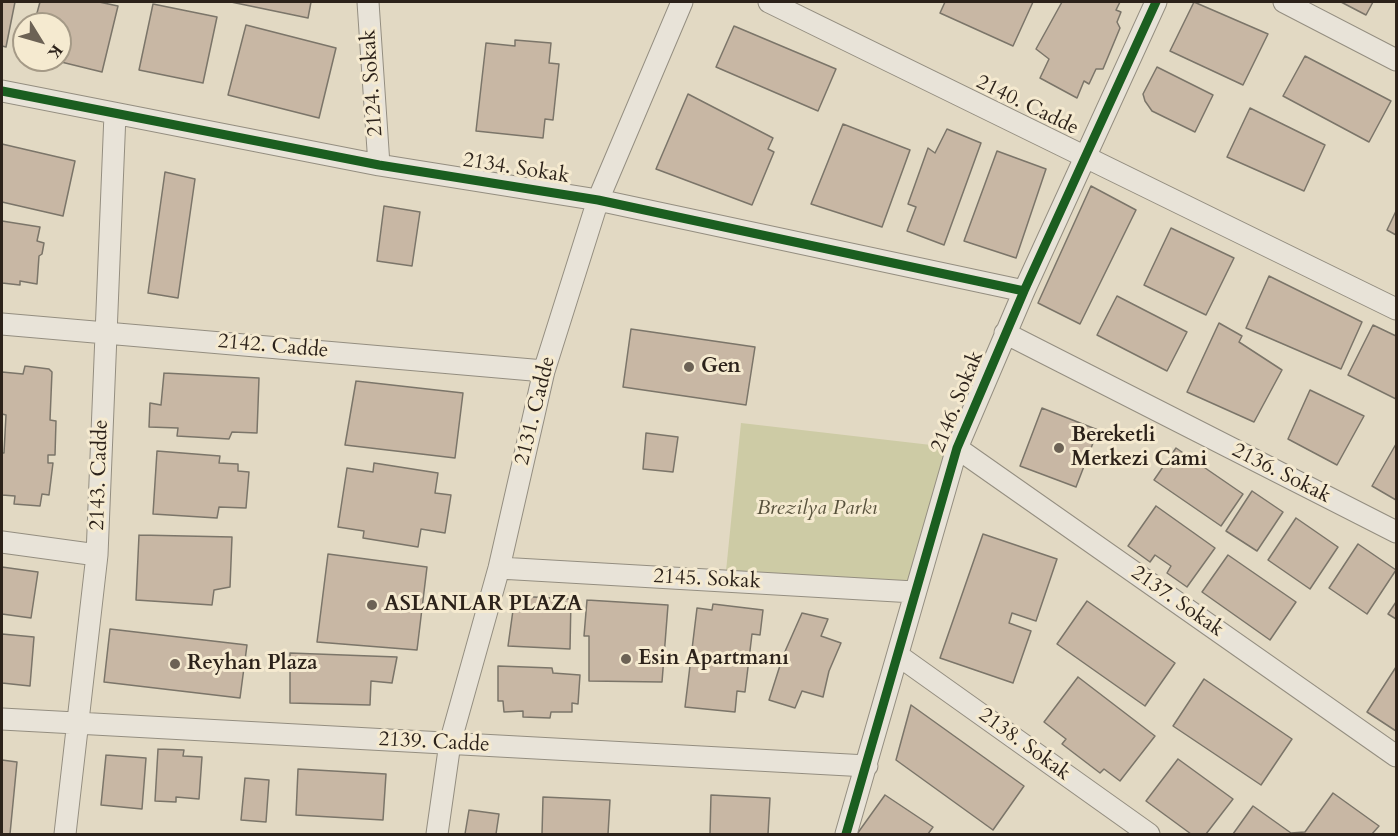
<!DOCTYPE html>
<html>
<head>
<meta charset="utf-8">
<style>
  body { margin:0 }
  #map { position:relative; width:1398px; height:836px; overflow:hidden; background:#e2d9c3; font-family:Cardo,serif }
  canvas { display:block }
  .frame { position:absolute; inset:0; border:3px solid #2c221a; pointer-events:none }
  .north { position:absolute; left:12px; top:12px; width:60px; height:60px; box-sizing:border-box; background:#f5ead0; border:2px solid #a59a87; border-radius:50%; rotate:127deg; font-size:16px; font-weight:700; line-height:24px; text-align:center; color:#2c221a }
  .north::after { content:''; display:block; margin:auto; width:21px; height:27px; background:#6c6255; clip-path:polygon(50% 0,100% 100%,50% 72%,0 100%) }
</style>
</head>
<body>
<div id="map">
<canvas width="1398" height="836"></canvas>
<div class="frame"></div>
<div class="north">K</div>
</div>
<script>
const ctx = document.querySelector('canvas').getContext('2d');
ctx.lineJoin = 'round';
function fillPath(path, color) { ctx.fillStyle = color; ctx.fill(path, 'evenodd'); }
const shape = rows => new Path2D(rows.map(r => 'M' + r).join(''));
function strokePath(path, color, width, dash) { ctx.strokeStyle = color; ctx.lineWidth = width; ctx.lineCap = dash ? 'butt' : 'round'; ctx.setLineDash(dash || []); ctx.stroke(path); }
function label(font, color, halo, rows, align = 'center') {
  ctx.font = font + ' Cardo,serif'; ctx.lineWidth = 6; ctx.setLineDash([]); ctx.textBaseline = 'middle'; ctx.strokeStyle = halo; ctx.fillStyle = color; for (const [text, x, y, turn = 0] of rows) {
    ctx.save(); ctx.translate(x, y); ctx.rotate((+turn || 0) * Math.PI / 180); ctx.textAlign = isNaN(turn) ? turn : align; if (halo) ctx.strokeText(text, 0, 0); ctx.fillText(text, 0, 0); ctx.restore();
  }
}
fillPath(shape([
  [741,423,957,448,914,592,725,581]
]), '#cdcba5');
const building = shape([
  [2,2,15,2,6,47,2,46,2,2],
  [40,2,99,2,118,6,102,72,53,60,60,60,60,24,34,24,40,2],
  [231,2,311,2,308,18,231,2],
  [945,2,1033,2,1013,46,940,13,945,2],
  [1062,2,1120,2,1116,10,1121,12,1117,22,1120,28,1103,69,1096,69,1089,84,1084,81,1077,98,1040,78,1049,59,1036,49,1062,2],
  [1194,2,1268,34,1243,85,1170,51,1194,2],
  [1341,2,1373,2,1366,15,1341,2],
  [153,4,217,17,203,83,139,70,153,4],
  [246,25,336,48,319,118,228,95,246,25],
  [734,26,836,69,818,111,716,67,734,26],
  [515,40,551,43,549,63,559,64,553,120,545,119,543,138,476,131,486,43,515,46,515,40],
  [1305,56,1391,101,1369,142,1283,96,1305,56],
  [1157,67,1213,95,1195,132,1152,111,1145,101,1143,94,1157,67],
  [688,94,773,138,768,149,774,152,752,205,656,169,688,94],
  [1250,108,1325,145,1304,191,1227,157,1250,108],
  [843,124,910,150,882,227,811,204,843,124],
  [947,129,981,143,944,245,907,231,916,207,908,204,928,148,935,153,947,129],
  [2,144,75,161,63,216,2,202,2,144],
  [997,151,1046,169,1016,258,964,241,997,151],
  [165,172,195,179,178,298,148,293,165,172],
  [1091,186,1136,210,1080,324,1038,303,1091,186],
  [384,206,420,212,412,266,377,261,384,206],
  [1396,211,1396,235,1387,230,1396,211],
  [2,221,40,227,37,241,44,243,42,254,39,256,37,284,20,281,20,285,2,283,2,221],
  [1171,228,1234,258,1206,315,1144,285,1171,228],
  [1269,276,1362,322,1341,369,1246,328,1269,276],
  [1117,296,1187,332,1167,371,1097,335,1117,296],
  [1219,323,1242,336,1239,342,1282,370,1254,422,1187,392,1219,323],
  [1373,325,1396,336,1396,399,1348,375,1373,325],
  [631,329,755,347,746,405,623,387,631,329],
  [25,366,49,369,52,372,50,420,56,421,55,455,48,455,48,463,53,463,49,495,42,494,40,506,14,504,15,496,2,495,2,453,4,453,6,415,2,414,2,372,23,374,25,366],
  [164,373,259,378,257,433,232,432,229,439,177,436,178,428,149,427,150,403,161,405,164,373],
  [356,381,463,393,455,458,345,445,356,381],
  [1310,390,1364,416,1337,465,1288,439,1310,390],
  [1042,408,1098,430,1076,487,1020,466,1042,408],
  [646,433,678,437,673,472,643,469,646,433],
  [1396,444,1396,500,1372,486,1396,444],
  [1176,448,1243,494,1221,526,1154,480,1176,448],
  [157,451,220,456,219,463,238,464,238,471,249,472,246,508,219,507,217,518,153,514,157,451],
  [374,463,438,473,435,493,451,495,445,533,421,529,418,547,363,538,364,531,338,527,347,468,373,472,374,463],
  [1252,491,1283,512,1257,551,1226,531,1252,491],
  [1156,506,1215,548,1187,587,1167,573,1171,566,1155,555,1150,562,1128,546,1156,506],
  [1296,518,1338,547,1310,589,1268,560,1296,518],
  [983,534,1057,559,1036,621,1012,613,1009,623,1031,631,1013,683,940,658,983,534],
  [139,535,232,537,230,587,214,590,212,605,136,600,139,535],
  [1358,544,1396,570,1367,614,1329,588,1358,544],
  [328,554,427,567,417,650,317,642,328,554],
  [1228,555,1296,602,1270,640,1202,592,1228,555],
  [2,567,38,572,31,618,2,614,2,567],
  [515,596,571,599,570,649,508,646,515,596],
  [587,600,668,605,662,682,589,681,589,636,584,636,587,600],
  [1087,601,1175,663,1145,706,1057,644,1087,601],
  [1396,602,1396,619,1388,614,1396,602],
  [713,604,763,610,760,635,752,634,745,692,737,691,735,712,685,707,697,608,712,610,713,604],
  [802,613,828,619,821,636,841,643,829,671,823,697,802,691,795,708,769,700,783,656,802,613],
  [110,629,247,645,240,698,104,682,110,629],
  [2,634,34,637,30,686,2,683,2,634],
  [290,653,397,657,392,683,371,681,370,705,290,703,290,653],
  [498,666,552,668,553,673,580,675,578,704,572,703,572,712,551,712,550,718,523,717,523,711,504,712,503,701,498,701,498,666],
  [1396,667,1396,731,1367,712,1396,667],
  [1078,677,1155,736,1120,781,1104,769,1100,773,1062,744,1066,739,1044,722,1078,677],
  [1204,679,1292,739,1261,785,1173,726,1204,679],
  [911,705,1024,786,993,830,896,760,911,705],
  [158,749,184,750,183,756,202,757,199,799,176,797,176,802,155,801,158,749],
  [106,755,146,758,142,809,101,805,106,755],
  [1178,759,1233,799,1206,834,1191,834,1146,801,1178,759],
  [2,760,17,762,10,834,2,834,2,760],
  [298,769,386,774,383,820,296,815,298,769],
  [245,778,269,780,266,822,241,820,245,778],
  [1333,793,1379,826,1372,834,1233,834,1253,806,1291,833,1305,832,1333,793],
  [711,795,770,798,768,834,710,834,711,795],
  [885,795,933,827,928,834,857,834,885,795],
  [543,797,610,800,608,834,542,834,543,797],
  [469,810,499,814,496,834,465,834,469,810]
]);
fillPath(building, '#c8b7a4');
strokePath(building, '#7b7569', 1.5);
const minor = shape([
  [368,2,379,165],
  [769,2,1396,309],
  [1284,2,1396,60],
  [2,91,379,165,598,200,1024,291],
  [2,324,544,371],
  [1005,333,1396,532],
  [957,448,1396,756],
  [2,542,97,555],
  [499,568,914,592],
  [899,656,1149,834],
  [2,719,867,766],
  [65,834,97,555,115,114],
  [437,834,450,743,499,568,544,371,598,200,682,2],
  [846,834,957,448,1024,291,1156,2]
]);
strokePath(minor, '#948e80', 23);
strokePath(minor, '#e8e3d8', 21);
strokePath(shape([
  [2,91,379,165,598,200,1024,291],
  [846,834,957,448,1024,291,1156,2]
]), '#1b5e20', 9);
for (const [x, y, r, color] of [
  [689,367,6,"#6c6255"],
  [1059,448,6,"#6c6255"],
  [372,605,6,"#6c6255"],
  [626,659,6,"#6c6255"],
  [175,664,6,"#6c6255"]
]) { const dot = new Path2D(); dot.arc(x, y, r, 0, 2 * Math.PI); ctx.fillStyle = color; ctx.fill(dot); strokePath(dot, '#f5ead0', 2); }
label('21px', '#2c221a', '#f5ead0', [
  ["2124. Sokak",373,83,-94],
  ["2140. Cadde",1027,106,26],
  ["2134. Sokak",516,169,9],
  ["2142. Cadde",273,347,5],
  ["2146. Sokak",958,402,-68],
  ["2131. Cadde",536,411,-76],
  ["2136. Sokak",1281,474,27],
  ["2143. Cadde",100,475,-88],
  ["2145. Sokak",707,580,3],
  ["2137. Sokak",1177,602,35],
  ["2139. Cadde",434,743,3],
  ["2138. Sokak",1024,745,36]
]);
label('bold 21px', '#2c221a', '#f5ead0', [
  ["Gen",701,367],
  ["Bereketli",1071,436],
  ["Merkezi Cami",1071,460],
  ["ASLANLAR PLAZA",384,605],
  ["Esin Apartmanı",638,659],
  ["Reyhan Plaza",187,664]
], 'left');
label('italic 21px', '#57513c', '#f5ead0', [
  ["Brezilya Parkı",817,509]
]);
</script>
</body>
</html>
